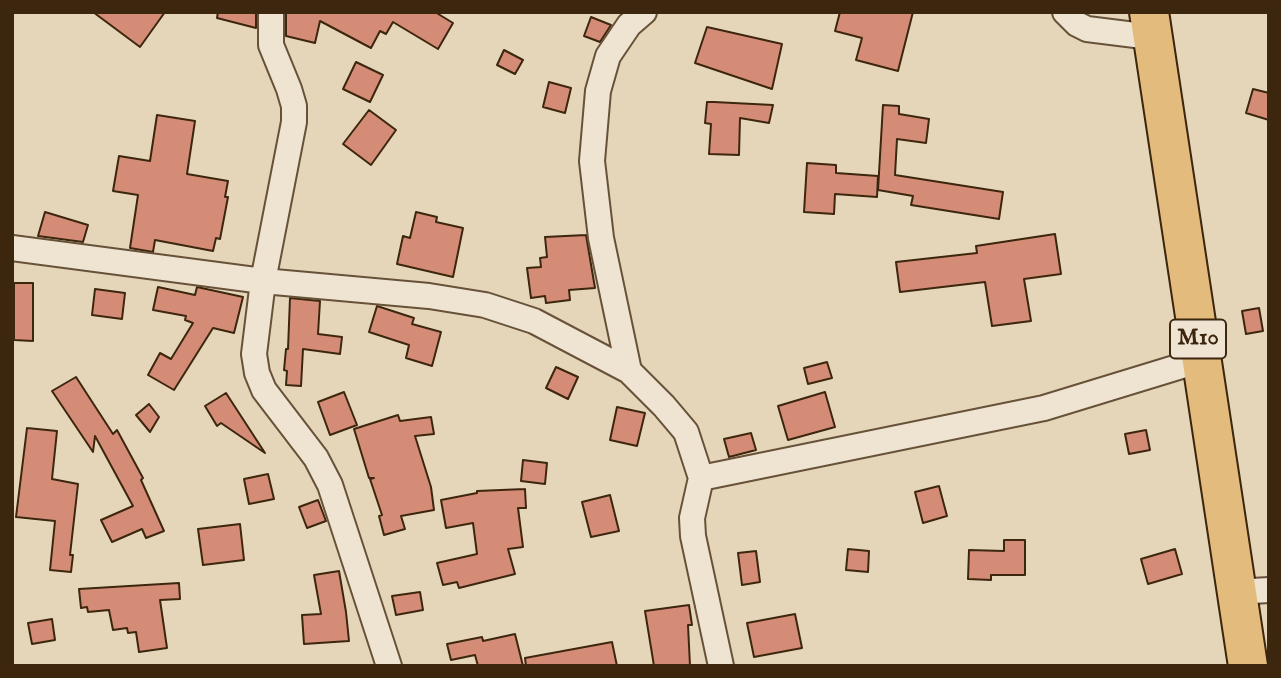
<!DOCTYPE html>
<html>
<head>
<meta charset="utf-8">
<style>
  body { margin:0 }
  #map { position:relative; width:1281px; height:678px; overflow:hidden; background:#e6d6b9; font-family:"IM FELL English",serif }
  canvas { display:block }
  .frame { position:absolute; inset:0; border:14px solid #3d260e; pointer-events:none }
</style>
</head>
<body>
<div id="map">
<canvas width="1281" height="678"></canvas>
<div class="frame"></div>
</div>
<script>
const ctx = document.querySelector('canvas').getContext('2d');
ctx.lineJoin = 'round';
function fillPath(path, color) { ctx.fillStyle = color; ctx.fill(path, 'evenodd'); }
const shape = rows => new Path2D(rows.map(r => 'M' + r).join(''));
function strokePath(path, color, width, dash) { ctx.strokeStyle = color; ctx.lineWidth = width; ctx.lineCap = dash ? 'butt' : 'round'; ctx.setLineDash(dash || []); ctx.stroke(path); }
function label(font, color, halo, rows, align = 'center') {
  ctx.font = font + ' "IM FELL English",serif'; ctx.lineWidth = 6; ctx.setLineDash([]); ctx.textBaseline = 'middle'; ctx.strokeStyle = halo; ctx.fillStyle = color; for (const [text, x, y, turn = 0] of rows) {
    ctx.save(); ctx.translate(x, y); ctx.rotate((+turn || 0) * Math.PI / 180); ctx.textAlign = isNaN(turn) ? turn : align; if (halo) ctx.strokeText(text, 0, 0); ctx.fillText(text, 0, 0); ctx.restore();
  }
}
const building = shape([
  [93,12,165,12,140,47,93,12],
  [218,12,256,12,256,28,217,18,218,12],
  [286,12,435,12,453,23,438,49,393,22,386,34,380,31,371,48,320,21,315,43,286,36,286,12],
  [840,12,913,12,898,71,856,60,862,38,835,31,840,12],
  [591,17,611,25,600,42,584,36,591,17],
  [707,27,782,44,772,89,695,63,707,27],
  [504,50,523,60,515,74,497,65,504,50],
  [356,62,383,75,370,102,343,89,356,62],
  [549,82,571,88,565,113,543,107,549,82],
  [1253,89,1269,93,1269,120,1246,113,1253,89],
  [707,102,714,102,773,105,769,123,740,118,739,155,709,154,711,124,705,123,707,102],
  [883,105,899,106,899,114,929,119,926,143,897,139,895,175,1003,192,999,219,911,205,913,196,878,190,883,105],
  [369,110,396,130,371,165,343,144,369,110],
  [157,115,195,121,187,174,228,181,225,197,228,197,220,239,216,238,213,251,155,240,153,252,130,248,138,195,113,191,119,156,150,161,157,115],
  [807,163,836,165,836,173,878,176,877,197,835,194,834,214,804,212,807,163],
  [45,212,88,225,83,242,38,236,45,212],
  [416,212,437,217,436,222,463,228,453,277,397,264,403,236,410,238,416,212],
  [1055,234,1061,274,1024,279,1031,321,992,326,985,282,900,292,896,262,977,253,976,246,1055,234],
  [586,235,595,288,569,290,570,300,546,303,545,296,531,298,527,268,541,267,540,258,547,257,545,237,586,235],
  [14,283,33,283,33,341,14,340,14,283],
  [158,287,195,295,197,287,243,297,234,333,213,328,174,390,148,375,160,353,171,359,193,323,185,320,186,316,153,310,158,287],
  [95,289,125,293,122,319,92,315,95,289],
  [290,298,320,301,318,334,342,337,340,354,303,349,301,386,286,385,287,371,284,370,286,349,288,349,290,298],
  [377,306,414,318,412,324,441,332,432,366,406,358,409,345,369,332,377,306],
  [1259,308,1263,331,1246,334,1242,311,1259,308],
  [827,362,832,378,808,384,804,368,827,362],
  [556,367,578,377,568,399,546,388,556,367],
  [76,377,113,434,117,430,143,478,141,480,164,531,146,538,142,529,112,542,101,520,133,506,95,436,93,452,52,391,76,377],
  [344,392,357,425,330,435,318,402,344,392],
  [825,392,835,427,788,440,778,406,825,392],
  [226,393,265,453,221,423,217,426,205,406,226,393],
  [149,404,159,417,150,432,136,415,149,404],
  [617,407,645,413,637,446,610,440,617,407],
  [398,415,400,421,431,417,434,434,415,436,431,487,434,510,401,516,405,529,384,535,379,516,382,515,370,479,374,478,369,478,354,429,398,415],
  [27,428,57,431,52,479,78,484,70,555,73,555,71,572,50,570,55,521,16,517,27,428],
  [1146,430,1150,450,1129,454,1125,434,1146,430],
  [751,433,756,450,729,457,724,439,751,433],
  [523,460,547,463,545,484,521,481,523,460],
  [268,474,274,499,249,504,244,479,268,474],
  [939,486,947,516,923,523,915,492,939,486],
  [525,489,526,508,518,508,523,547,508,549,515,574,459,588,457,582,443,585,437,563,477,554,473,523,446,528,441,500,477,493,477,491,525,489],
  [610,495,619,531,591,537,582,502,610,495],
  [318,500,326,521,307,528,299,507,318,500],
  [240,524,244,560,203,565,198,529,240,524],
  [1004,540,1025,540,1025,575,991,575,991,580,968,579,969,550,1004,551,1004,540],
  [848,549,869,551,868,572,846,570,848,549],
  [1175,549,1182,574,1148,584,1141,559,1175,549],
  [756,551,760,582,742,585,738,553,756,551],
  [339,571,346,612,349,641,304,644,302,615,321,614,314,575,339,571],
  [179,583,180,599,160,600,167,648,139,652,136,632,128,633,127,628,113,630,109,610,88,612,87,607,81,608,79,589,179,583],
  [420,592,423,610,396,615,392,596,420,592],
  [689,605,692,625,688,625,690,666,654,666,645,611,689,605],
  [795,614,802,648,754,657,747,623,795,614],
  [52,619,55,640,32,644,28,623,52,619],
  [515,634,523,666,478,666,475,655,451,660,447,644,482,637,483,641,515,634],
  [612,642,617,666,526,666,525,658,612,642]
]);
fillPath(building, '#d48c77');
strokePath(building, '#3d260e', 2);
const street = shape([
  [271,12,271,45,289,89,294,106,294,122,263,281,254,354,257,373,264,390,316,458,330,485,389,666],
  [1065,12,1077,24,1087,29,1151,37],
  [12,248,263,281,429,296,485,305,534,321,629,371,664,406,686,432,701,478,692,518,693,536,721,666],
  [629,371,601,238,592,161,598,91,608,56,629,25,644,12],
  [701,478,1044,408,1201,360],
  [1236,592,1269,590]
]);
const highway = shape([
  [1149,12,1248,666]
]);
strokePath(street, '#675239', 28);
strokePath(highway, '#3d260e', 42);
strokePath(street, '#efe4d2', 24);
strokePath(highway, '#e3bb7c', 38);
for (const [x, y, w] of [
  [1198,339,56]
]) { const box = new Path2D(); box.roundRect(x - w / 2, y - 19.5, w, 39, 5); ctx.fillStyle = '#efe4d2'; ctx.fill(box); strokePath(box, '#3d260e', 2); }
label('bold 23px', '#3d260e', null, [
  ["M10",1198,339]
]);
</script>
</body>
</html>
